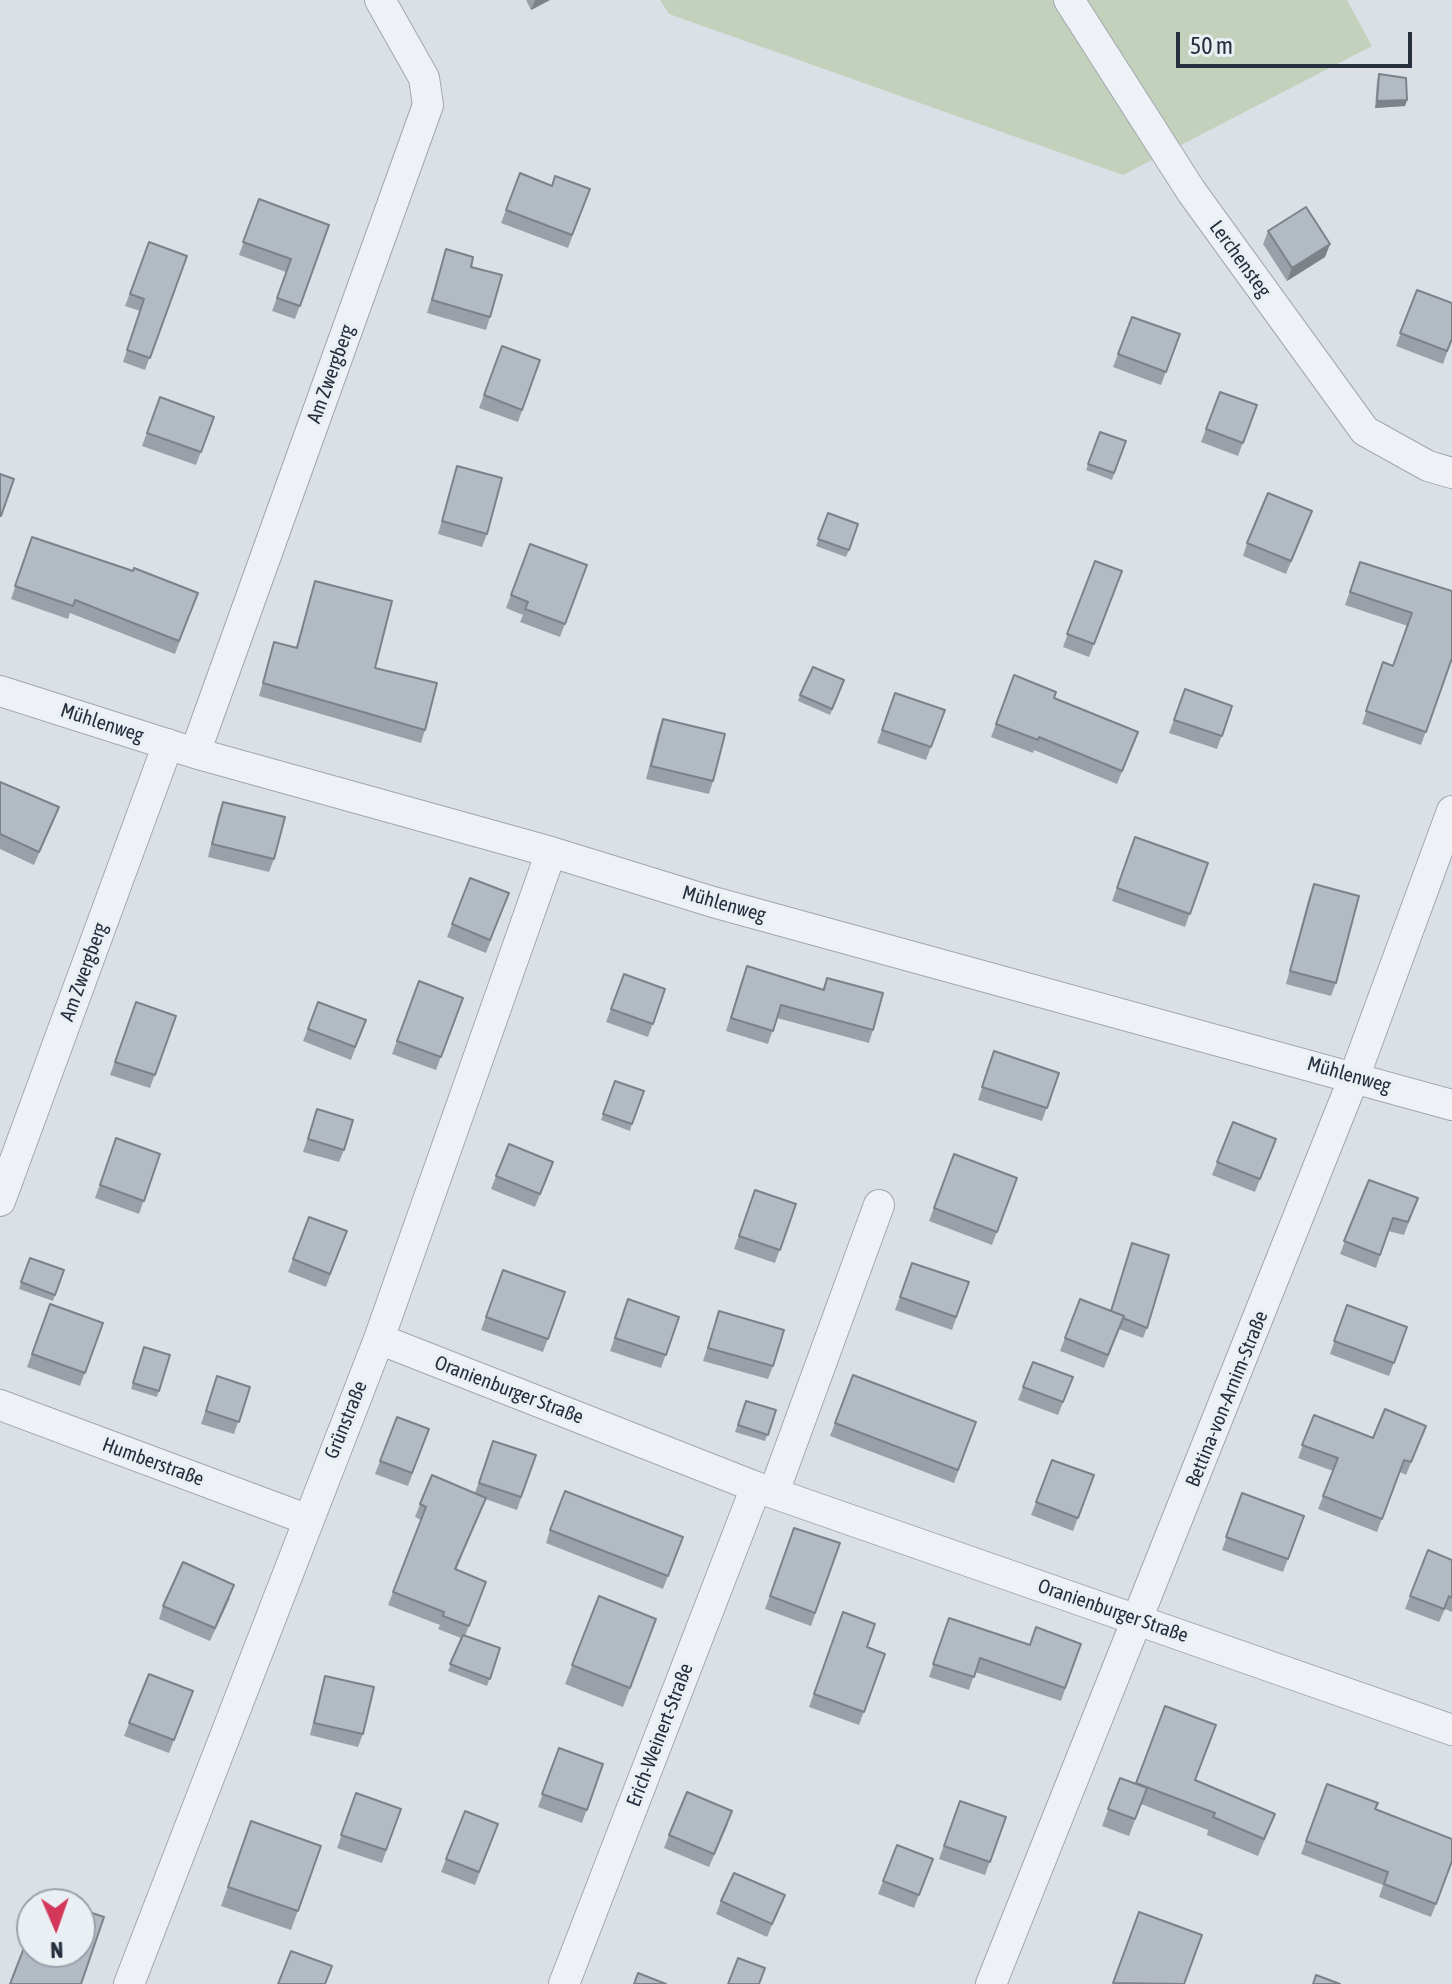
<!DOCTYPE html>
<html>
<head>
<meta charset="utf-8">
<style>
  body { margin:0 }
  #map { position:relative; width:1452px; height:1984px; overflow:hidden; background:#dbe0e6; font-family:"Asap Condensed",sans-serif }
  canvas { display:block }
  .north { position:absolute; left:16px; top:1888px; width:80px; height:80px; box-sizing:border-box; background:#eaeff4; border:2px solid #9ba2ab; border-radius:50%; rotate:178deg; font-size:22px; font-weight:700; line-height:32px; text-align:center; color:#252f3d }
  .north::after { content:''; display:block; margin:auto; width:28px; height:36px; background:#d3385b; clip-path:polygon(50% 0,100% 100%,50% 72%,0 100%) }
  .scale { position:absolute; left:1176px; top:32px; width:236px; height:36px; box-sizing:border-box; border:4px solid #252f3d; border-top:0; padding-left:10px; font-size:24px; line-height:28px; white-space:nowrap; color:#252f3d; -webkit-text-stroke:6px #eaeff4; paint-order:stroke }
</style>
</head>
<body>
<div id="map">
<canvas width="1452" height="1984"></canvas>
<div class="north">N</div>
<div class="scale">50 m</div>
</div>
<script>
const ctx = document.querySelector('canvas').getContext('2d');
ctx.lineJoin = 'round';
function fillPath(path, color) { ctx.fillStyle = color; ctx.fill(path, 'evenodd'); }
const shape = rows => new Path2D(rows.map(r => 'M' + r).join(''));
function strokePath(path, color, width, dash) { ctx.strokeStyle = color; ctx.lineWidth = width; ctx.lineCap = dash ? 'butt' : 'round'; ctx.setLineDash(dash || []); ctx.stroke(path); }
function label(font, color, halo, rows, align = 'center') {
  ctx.font = font + ' "Asap Condensed",sans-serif'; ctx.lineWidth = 6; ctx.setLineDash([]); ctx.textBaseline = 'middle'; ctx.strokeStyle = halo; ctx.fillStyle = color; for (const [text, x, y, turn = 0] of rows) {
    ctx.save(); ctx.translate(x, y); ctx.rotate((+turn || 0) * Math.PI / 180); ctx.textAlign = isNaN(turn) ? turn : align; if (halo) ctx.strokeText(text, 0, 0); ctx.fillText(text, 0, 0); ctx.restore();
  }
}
fillPath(shape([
  [660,0,1347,0,1372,46,1123,175,669,14]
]), '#c3d1bc');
const street = shape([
  [1069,0,1191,191,1365,431,1428,466,1452,473],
  [0,691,195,753,551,852,713,902,1452,1105],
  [195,753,428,105,424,78,380,0],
  [0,1201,168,744],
  [379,1339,756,1487,1452,1730],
  [0,1405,306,1519],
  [774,1492,879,1205],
  [129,1984,379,1339,551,852],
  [564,1984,756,1487],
  [991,1984,1355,1075,1452,811]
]);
strokePath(street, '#a1a7b0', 32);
strokePath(street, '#eef1f5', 30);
fillPath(shape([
  [526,0,550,0,531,10],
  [1379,74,1407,100,1405,106,1375,108,1377,81],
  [520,173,552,186,590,189,568,248,501,223],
  [259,199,329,225,295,319,272,311,286,272,239,255],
  [1268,231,1330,244,1325,257,1287,281,1263,244],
  [149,242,187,256,145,370,123,362,140,311,125,306],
  [446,249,471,267,490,317,486,330,427,313],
  [1417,290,1452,339,1443,364,1396,346],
  [1132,317,1180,334,1161,385,1113,367],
  [502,346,540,360,518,422,479,408],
  [1220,392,1257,405,1238,456,1201,442],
  [160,397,214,417,196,465,142,446],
  [1100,432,1126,441,1112,480,1086,470],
  [457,466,487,534,482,547,438,534],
  [1312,511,1286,574,1243,556,1247,543],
  [828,513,849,550,846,557,816,546],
  [32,537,198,593,175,654,70,613,68,619,11,599],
  [530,544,587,565,560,637,520,622,523,615,506,608],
  [1095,561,1122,571,1089,657,1063,647],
  [1360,562,1452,591,1452,663,1450,663,1421,745,1362,724,1383,662,1393,666,1408,626,1345,605],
  [315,581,375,668,425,730,421,743,259,696,274,642,296,647],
  [1014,675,1054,698,1138,732,1117,784,1034,750,1033,753,991,737],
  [844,680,830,715,798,701,800,695],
  [1185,689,1232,706,1217,749,1169,733],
  [895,693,945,710,926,760,877,743],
  [663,719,713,781,709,794,646,779,658,732],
  [0,782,59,807,34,865,0,849],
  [223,802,274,859,269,872,208,857,218,815],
  [1135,837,1208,863,1185,927,1112,901],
  [470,878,509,893,486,953,447,937],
  [1314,884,1336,983,1331,996,1286,984,1309,897],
  [624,974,665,989,648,1037,606,1022],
  [827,978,873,1030,869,1043,777,1018,768,1044,726,1031,742,979,822,990],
  [419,981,463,998,436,1070,392,1054],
  [136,1002,176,1016,150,1088,110,1075],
  [318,1002,366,1020,351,1060,303,1041],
  [994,1051,1059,1073,1042,1121,978,1100],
  [615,1081,632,1124,630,1131,601,1120],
  [317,1109,344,1150,339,1162,303,1152],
  [1233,1122,1276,1139,1255,1192,1212,1175],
  [116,1138,160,1154,139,1214,95,1198],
  [954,1154,1017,1178,992,1245,929,1221],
  [548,1175,535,1207,491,1189,496,1176],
  [1369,1180,1418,1198,1404,1235,1388,1231,1376,1268,1340,1254],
  [755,1190,796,1204,775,1263,734,1249],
  [309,1217,347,1231,326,1287,288,1272],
  [912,1263,969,1282,952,1330,895,1310],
  [64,1270,53,1301,19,1289,21,1282],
  [503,1270,565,1292,543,1352,481,1330],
  [628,1299,679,1317,661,1368,610,1351],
  [1080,1299,1147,1328,1143,1338,1119,1329,1104,1368,1060,1351],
  [50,1304,103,1323,80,1386,27,1367],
  [1347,1305,1407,1327,1389,1376,1330,1354],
  [719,1311,773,1366,768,1379,703,1361],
  [144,1347,170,1355,157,1397,131,1389],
  [1033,1362,1073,1377,1058,1415,1018,1400],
  [853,1375,976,1422,954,1483,830,1436],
  [217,1376,250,1387,234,1434,201,1424],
  [746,1401,776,1410,765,1441,735,1432],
  [1314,1415,1373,1438,1426,1426,1406,1475,1400,1472,1377,1532,1318,1509,1333,1471,1298,1458],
  [397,1417,429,1429,408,1486,375,1474],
  [493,1441,536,1455,517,1510,485,1499,456,1570,486,1582,465,1636,500,1648,487,1686,448,1671,461,1638,438,1629,440,1625,388,1605,421,1520,415,1517,420,1504,475,1493],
  [1052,1460,1094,1475,1073,1531,1031,1515],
  [1242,1493,1304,1516,1283,1572,1222,1550],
  [794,1528,840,1543,811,1626,765,1609],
  [550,1530,683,1537,663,1589,546,1543],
  [1428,1550,1452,1560,1452,1612,1445,1609,1439,1622,1405,1609],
  [599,1596,656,1619,623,1707,565,1684],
  [230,1598,210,1641,159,1619,163,1606],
  [843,1612,867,1647,885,1654,859,1725,809,1707],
  [949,1618,1030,1645,1081,1644,1061,1701,975,1672,969,1690,929,1677],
  [149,1674,193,1691,169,1753,124,1736],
  [325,1676,363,1734,358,1747,310,1735,321,1689],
  [559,1748,603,1764,582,1823,538,1807],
  [1120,1778,1135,1783,1195,1780,1268,1832,1258,1856,1207,1835,1208,1830,1141,1804,1129,1836,1102,1826],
  [1327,1784,1375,1809,1452,1862,1431,1917,1379,1897,1383,1885,1301,1854],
  [356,1793,401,1809,382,1863,337,1848],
  [960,1801,1006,1817,985,1875,939,1859],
  [465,1811,498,1824,475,1885,441,1872],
  [251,1821,321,1846,291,1930,221,1906],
  [728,1824,709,1867,664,1848,669,1835],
  [897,1845,933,1859,914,1908,878,1894],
  [785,1895,767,1937,716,1914,721,1901]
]), '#99a0a8');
fillPath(shape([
  [535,0,550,0,531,10],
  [1407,100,1405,106,1375,108,1377,101],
  [1330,244,1325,257,1287,281,1292,268]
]), '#7d8288');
const building = shape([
  [1379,74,1406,78,1407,100,1377,101,1379,74],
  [520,173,552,186,555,176,590,189,572,235,506,210,520,173],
  [259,199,329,225,300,306,277,298,291,259,243,242,259,199],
  [1306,207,1330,244,1292,268,1268,231,1306,207],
  [149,242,187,256,150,358,127,350,144,299,130,294,149,242],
  [446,249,473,257,471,267,502,275,490,317,432,300,446,249],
  [1417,290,1452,303,1452,339,1447,351,1400,333,1417,290],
  [1132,317,1180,334,1166,372,1118,354,1132,317],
  [502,346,540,360,522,410,484,395,502,346],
  [1220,392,1257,405,1243,443,1206,429,1220,392],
  [160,397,214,417,201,452,147,433,160,397],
  [1100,432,1126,441,1114,473,1088,464,1100,432],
  [457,466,502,478,487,534,442,521,457,466],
  [0,474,14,479,1,516,0,516,0,474],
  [1268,493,1312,511,1291,561,1247,543,1268,493],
  [828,513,858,524,849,550,818,539,828,513],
  [32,537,133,571,134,568,198,593,179,641,75,600,73,606,15,586,32,537],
  [530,544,587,565,565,624,525,609,528,602,511,595,530,544],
  [1095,561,1122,571,1094,644,1067,634,1095,561],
  [1360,562,1452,591,1452,658,1426,732,1366,711,1383,662,1393,666,1412,613,1350,592,1360,562],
  [315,581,392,601,375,668,437,683,425,730,263,683,274,642,297,648,315,581],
  [813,667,844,680,832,709,800,695,813,667],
  [1014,675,1056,692,1054,698,1138,732,1122,771,1039,737,1038,740,996,724,1014,675],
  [1185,689,1232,706,1222,736,1174,720,1185,689],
  [895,693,945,710,931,747,882,730,895,693],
  [663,719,725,734,713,781,651,766,663,719],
  [0,782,59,807,39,852,0,834,0,782],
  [223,802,285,817,274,859,212,844,223,802],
  [1135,837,1208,863,1190,914,1117,888,1135,837],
  [470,878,509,893,490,940,452,924,470,878],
  [1314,884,1359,896,1336,983,1290,971,1314,884],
  [747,966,824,990,827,978,883,993,873,1030,781,1005,773,1031,731,1018,747,966],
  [624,974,665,989,653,1024,611,1009,624,974],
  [419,981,463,998,441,1057,397,1041,419,981],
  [136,1002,176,1016,155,1075,115,1062,136,1002],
  [318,1002,366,1020,355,1047,308,1029,318,1002],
  [994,1051,1059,1073,1047,1108,982,1087,994,1051],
  [615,1081,644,1091,632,1124,603,1114,615,1081],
  [317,1109,353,1120,344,1150,308,1139,317,1109],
  [1233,1122,1276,1139,1260,1179,1217,1162,1233,1122],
  [116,1138,160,1154,144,1201,100,1185,116,1138],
  [509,1144,553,1162,540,1194,496,1176,509,1144],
  [954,1154,1017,1178,997,1232,934,1208,954,1154],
  [1369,1180,1418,1198,1408,1222,1393,1218,1380,1255,1344,1241,1369,1180],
  [755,1190,796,1204,780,1250,739,1236,755,1190],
  [309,1217,347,1231,330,1274,293,1259,309,1217],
  [1132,1243,1169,1255,1147,1328,1123,1318,1124,1316,1111,1311,1132,1243],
  [30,1258,64,1270,55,1295,21,1282,30,1258],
  [912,1263,969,1282,956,1317,900,1297,912,1263],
  [503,1270,565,1292,548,1339,486,1317,503,1270],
  [628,1299,679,1317,666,1355,615,1338,628,1299],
  [1080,1299,1124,1316,1108,1355,1065,1338,1080,1299],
  [50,1304,103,1323,85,1373,32,1354,50,1304],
  [1347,1305,1407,1327,1394,1363,1334,1341,1347,1305],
  [719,1311,784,1330,773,1366,708,1348,719,1311],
  [144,1347,170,1355,159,1391,133,1383,144,1347],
  [1033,1362,1073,1377,1063,1402,1023,1387,1033,1362],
  [853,1375,976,1422,958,1470,835,1423,853,1375],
  [217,1376,250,1387,239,1422,206,1411,217,1376],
  [746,1401,776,1410,768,1435,738,1425,746,1401],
  [1385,1409,1426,1426,1411,1462,1404,1460,1382,1519,1323,1496,1338,1458,1302,1445,1314,1415,1373,1438,1385,1409],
  [397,1417,429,1429,412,1473,380,1461,397,1417],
  [493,1441,536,1455,521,1497,479,1483,493,1441],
  [1052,1460,1094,1475,1078,1518,1036,1502,1052,1460],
  [432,1475,486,1498,455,1569,486,1582,469,1626,443,1616,444,1612,393,1592,426,1507,420,1504,432,1475],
  [565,1491,683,1537,668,1576,550,1530,565,1491],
  [1242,1493,1304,1516,1288,1559,1226,1537,1242,1493],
  [794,1528,840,1543,815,1613,770,1596,794,1528],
  [1428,1550,1452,1560,1452,1598,1449,1596,1444,1609,1410,1596,1428,1550],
  [183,1562,234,1585,215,1628,163,1606,183,1562],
  [599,1596,656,1619,630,1688,572,1665,599,1596],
  [843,1612,875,1624,867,1647,885,1654,864,1712,814,1694,843,1612],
  [949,1618,1030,1645,1036,1627,1081,1644,1065,1688,980,1658,974,1677,933,1664,949,1618],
  [463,1635,500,1648,490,1679,450,1664,463,1635],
  [149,1674,193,1691,174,1740,129,1723,149,1674],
  [325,1676,374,1687,363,1734,314,1723,325,1676],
  [1165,1706,1216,1725,1195,1780,1275,1814,1264,1839,1213,1817,1215,1813,1136,1783,1165,1706],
  [559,1748,603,1764,587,1810,542,1794,559,1748],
  [1120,1778,1147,1788,1135,1819,1108,1809,1120,1778],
  [1327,1784,1378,1803,1375,1809,1452,1839,1452,1861,1436,1904,1384,1884,1388,1872,1306,1841,1327,1784],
  [687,1792,732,1811,714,1854,669,1835,687,1792],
  [356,1793,401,1809,386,1850,341,1835,356,1793],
  [960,1801,1006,1817,990,1862,944,1846,960,1801],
  [465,1811,498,1824,479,1872,446,1859,465,1811],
  [251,1821,321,1846,298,1911,228,1887,251,1821],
  [897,1845,933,1859,919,1895,883,1881,897,1845],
  [734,1873,785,1895,772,1924,721,1901,734,1873],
  [44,1896,67,1904,41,1904,44,1896],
  [80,1909,104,1917,81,1984,10,1984,32,1927,32,1952,80,1952,80,1909],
  [1139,1912,1202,1935,1184,1984,1113,1983,1139,1912],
  [291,1951,332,1966,325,1984,278,1984,291,1951],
  [738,1958,765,1968,759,1984,728,1984,738,1958],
  [638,1973,666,1984,634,1984,638,1973],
  [1316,1975,1340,1984,1313,1984,1316,1975]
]);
fillPath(building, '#b2bac3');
strokePath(building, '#7d8288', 2);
label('20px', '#252f3d', '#eaeff4', [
  ["Lerchensteg",1240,259,54],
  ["Am Zwergberg",331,374,-70],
  ["Mühlenweg",102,723,18],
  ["Mühlenweg",724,904,16],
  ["Am Zwergberg",84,972,-70],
  ["Mühlenweg",1349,1075,16],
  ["Oranienburger Straße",509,1390,21],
  ["Bettina-von-Arnim-Straße",1227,1399,-68],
  ["Grünstraße",346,1420,-68],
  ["Humberstraße",153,1462,20],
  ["Oranienburger Straße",1113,1611,19],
  ["Erich-Weinert-Straße",660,1735,-69]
]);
</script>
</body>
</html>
